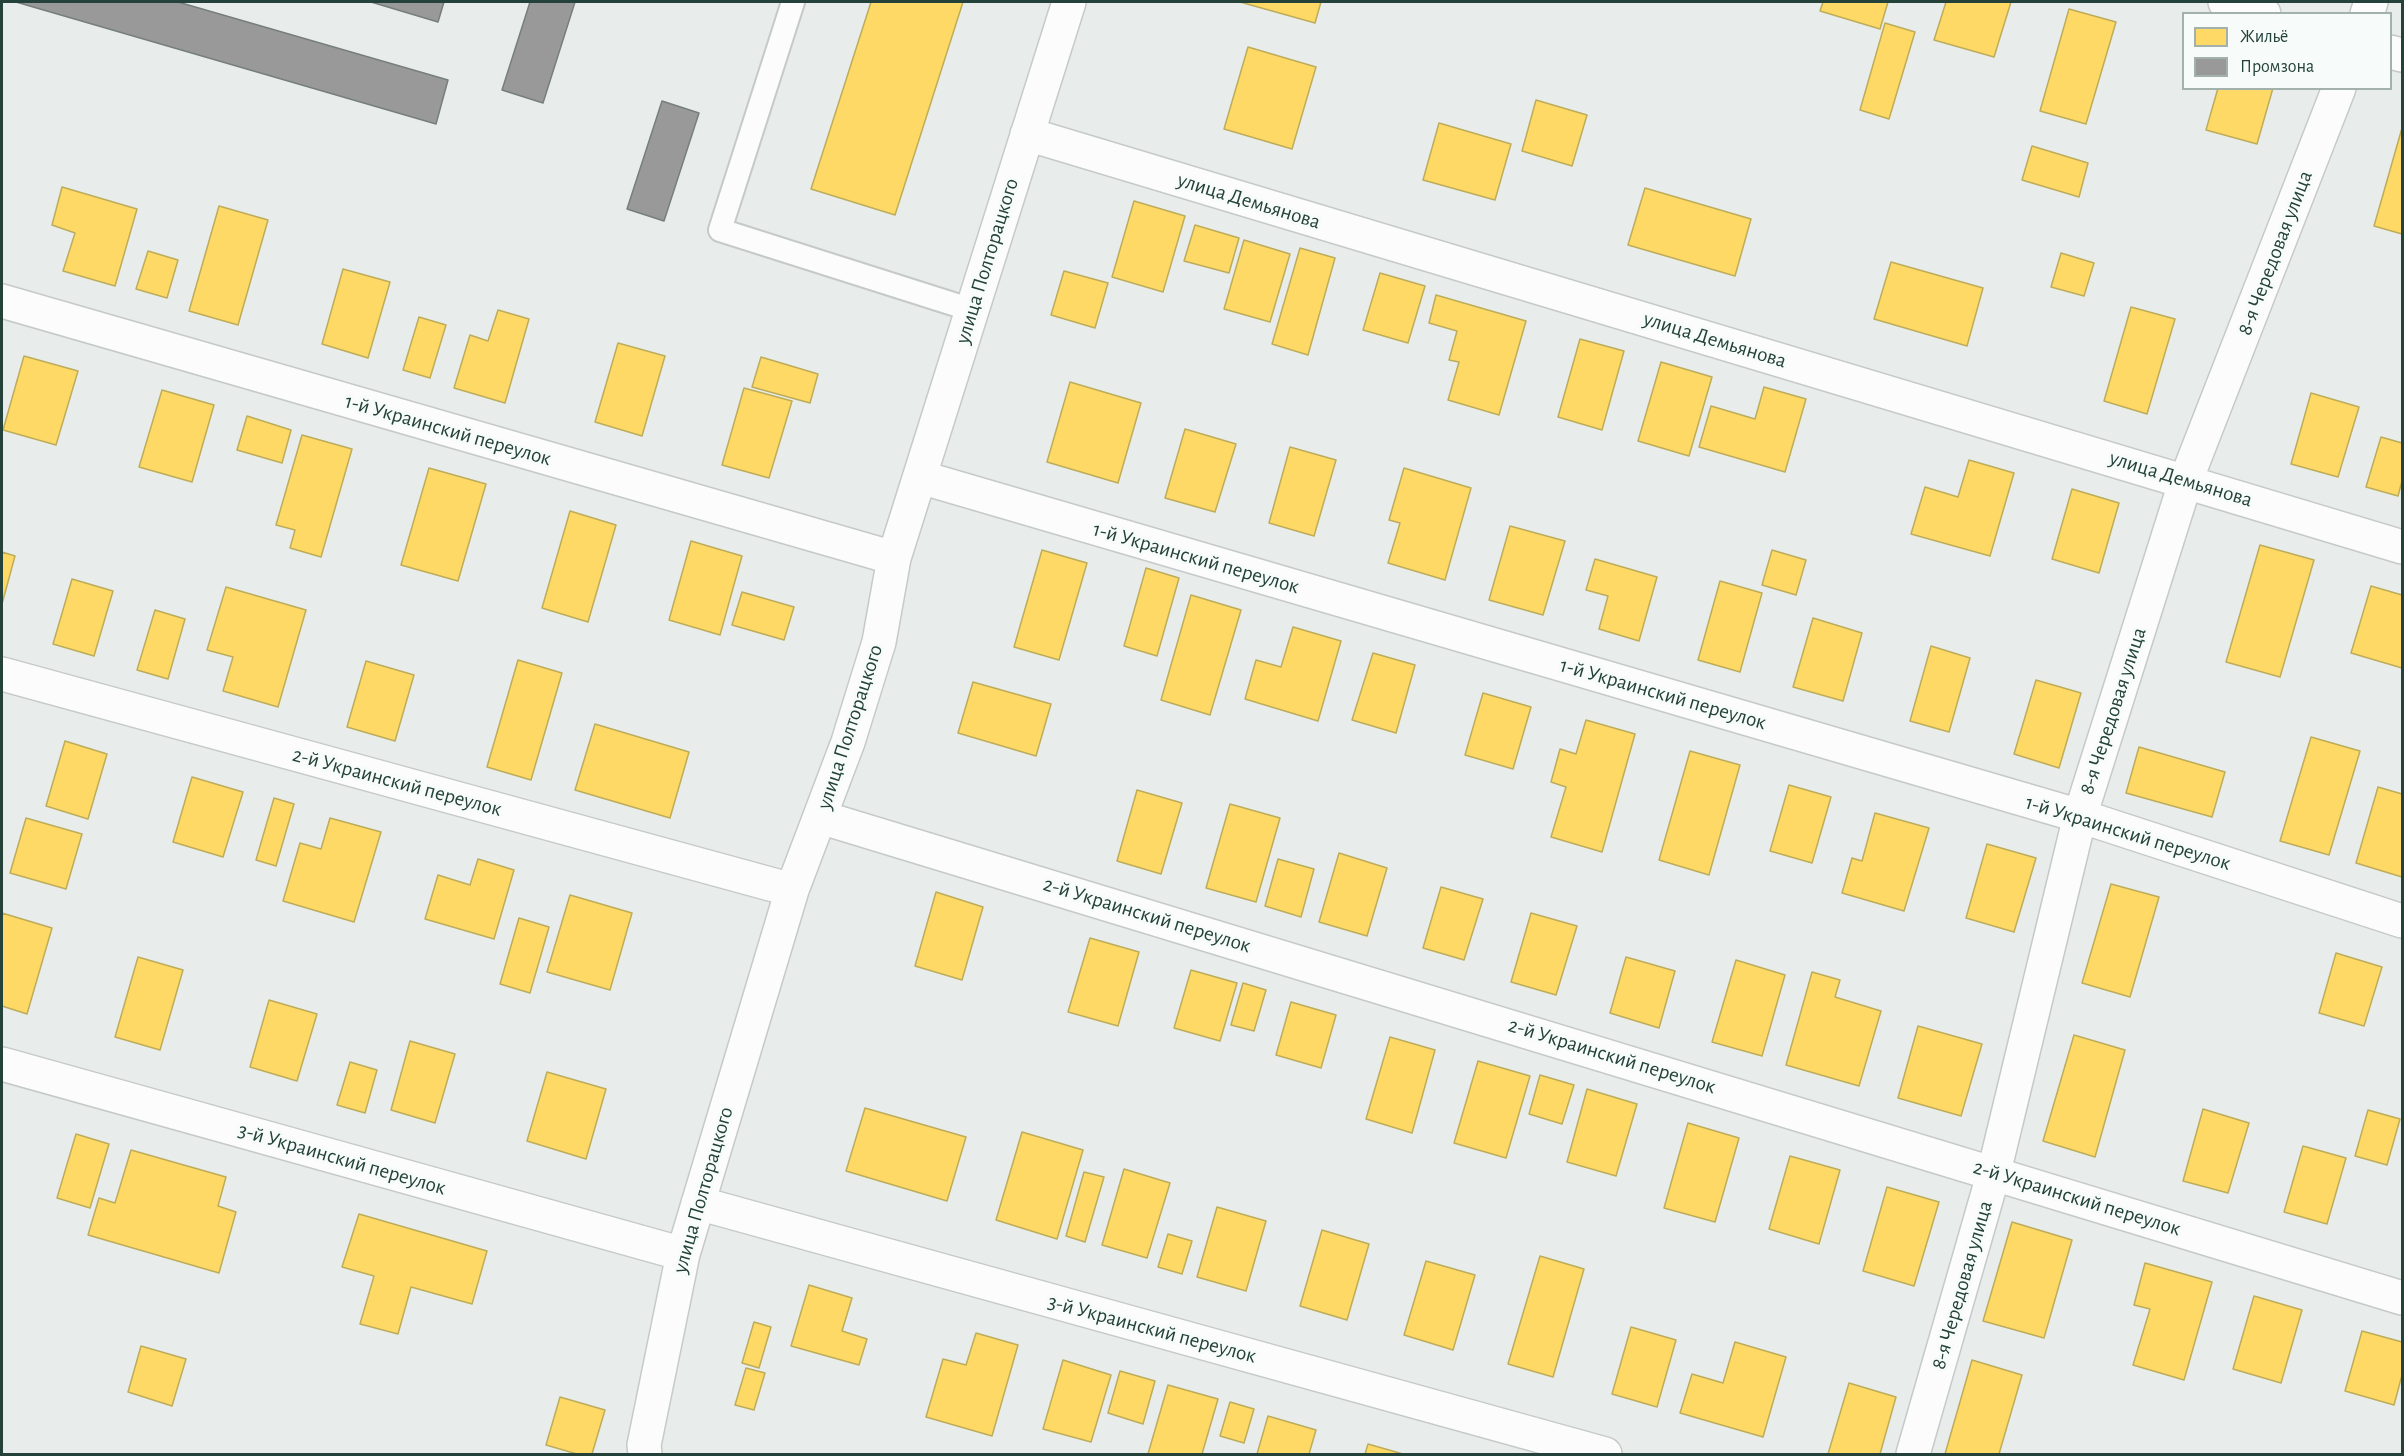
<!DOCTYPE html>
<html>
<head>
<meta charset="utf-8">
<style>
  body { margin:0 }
  #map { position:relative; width:2404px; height:1456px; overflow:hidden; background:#e8edeb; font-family:"Alegreya Sans",sans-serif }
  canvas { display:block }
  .frame { position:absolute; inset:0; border:3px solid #24423a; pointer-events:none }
  .legend { position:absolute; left:2182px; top:12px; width:210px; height:78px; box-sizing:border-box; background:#f7fbf9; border:2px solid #a3b1ad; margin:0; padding:8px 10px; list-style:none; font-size:18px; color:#24423a }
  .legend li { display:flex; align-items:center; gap:12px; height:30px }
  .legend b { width:30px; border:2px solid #a3b1ad }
</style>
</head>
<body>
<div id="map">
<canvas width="2404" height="1456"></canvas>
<div class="frame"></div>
<ul class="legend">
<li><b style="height:16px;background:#ffd966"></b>Жильё</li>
<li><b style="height:16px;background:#999"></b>Промзона</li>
</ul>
</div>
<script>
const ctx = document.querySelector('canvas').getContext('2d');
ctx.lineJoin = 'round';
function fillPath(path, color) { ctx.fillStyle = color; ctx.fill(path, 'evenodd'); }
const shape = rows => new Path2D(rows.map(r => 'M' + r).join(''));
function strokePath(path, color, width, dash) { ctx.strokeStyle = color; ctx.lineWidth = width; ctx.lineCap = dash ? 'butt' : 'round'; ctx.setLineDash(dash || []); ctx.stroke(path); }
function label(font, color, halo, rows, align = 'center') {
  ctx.font = font + ' "Alegreya Sans",sans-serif'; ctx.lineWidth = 6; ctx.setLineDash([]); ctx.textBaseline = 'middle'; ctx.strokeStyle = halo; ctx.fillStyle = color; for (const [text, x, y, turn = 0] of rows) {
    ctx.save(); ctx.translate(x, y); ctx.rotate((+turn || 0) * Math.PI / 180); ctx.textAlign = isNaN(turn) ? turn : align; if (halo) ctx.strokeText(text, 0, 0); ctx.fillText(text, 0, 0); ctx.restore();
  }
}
const homes = shape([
  [871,2,963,2,895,215,811,189,871,2],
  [1240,2,1321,2,1315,23,1240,2],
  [1823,2,1888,2,1880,29,1820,11,1823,2],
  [1946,2,2011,2,1994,57,1934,40,1946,2],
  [2069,9,2116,22,2086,124,2040,111,2069,9],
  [1885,23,1915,32,1889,119,1860,110,1885,23],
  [1248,47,1316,67,1292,149,1224,129,1248,47],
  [2218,88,2273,88,2257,144,2206,130,2218,88],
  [1536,100,1587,115,1572,166,1522,151,1536,100],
  [1439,123,1511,144,1495,200,1423,180,1439,123],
  [2402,128,2402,234,2374,226,2402,128],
  [2032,146,2088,163,2079,197,2022,180,2032,146],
  [62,187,137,209,115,286,63,271,75,233,52,225,62,187],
  [1645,188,1751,219,1735,276,1628,245,1645,188],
  [1134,201,1185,216,1163,292,1112,277,1134,201],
  [219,206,268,220,238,325,189,311,219,206],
  [1195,225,1239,238,1229,273,1184,261,1195,225],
  [1244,240,1290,254,1270,322,1224,309,1244,240],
  [1300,248,1335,258,1308,355,1272,344,1300,248],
  [148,251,178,260,167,298,136,289,148,251],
  [2061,253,2094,263,2084,296,2051,287,2061,253],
  [1891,262,1983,288,1967,346,1874,319,1891,262],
  [343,269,390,282,368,358,322,344,343,269],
  [1064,271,1108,283,1095,328,1051,315,1064,271],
  [1380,273,1425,286,1408,343,1363,330,1380,273],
  [1436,295,1526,321,1499,415,1448,400,1459,362,1449,360,1457,331,1429,323,1436,295],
  [2131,307,2175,319,2147,414,2104,401,2131,307],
  [498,310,529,319,505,403,454,388,470,335,488,341,498,310],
  [419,317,446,325,430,378,403,370,419,317],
  [1580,339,1624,351,1602,430,1558,417,1580,339],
  [618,343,665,356,642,436,595,422,618,343],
  [24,356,78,371,56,445,3,430,24,356],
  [761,357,818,374,810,403,752,387,761,357],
  [1661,362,1712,377,1689,456,1638,441,1661,362],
  [1070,382,1141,403,1118,483,1047,462,1070,382],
  [1764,387,1806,399,1785,472,1699,447,1711,406,1755,419,1764,387],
  [744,388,792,401,769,478,722,465,744,388],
  [162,390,214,405,192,482,139,467,162,390],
  [2311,393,2359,407,2338,477,2291,464,2311,393],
  [247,416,291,430,282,463,237,450,247,416],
  [1185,429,1236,444,1215,512,1165,498,1185,429],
  [302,435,352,449,321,557,290,548,295,530,276,525,302,435],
  [2381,437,2402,443,2402,481,2398,496,2366,487,2381,437],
  [1290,447,1336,460,1314,536,1269,523,1290,447],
  [1969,460,2014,473,1990,556,1911,534,1925,487,1958,497,1969,460],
  [429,468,486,484,458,581,401,565,429,468],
  [1404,468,1471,488,1445,580,1388,563,1400,523,1389,520,1404,468],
  [2072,489,2119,503,2099,573,2052,559,2072,489],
  [570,511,616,525,588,622,542,608,570,511],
  [1510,526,1565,541,1543,615,1489,600,1510,526],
  [691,541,742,556,720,635,669,620,691,541],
  [2260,545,2314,560,2280,677,2226,662,2260,545],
  [1042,550,1087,563,1059,660,1014,647,1042,550],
  [1772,550,1806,560,1796,595,1762,585,1772,550],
  [2,552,15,556,2,604,2,552],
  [1595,559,1657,577,1639,641,1599,629,1608,596,1586,590,1595,559],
  [1146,568,1179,578,1157,656,1124,646,1146,568],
  [72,579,113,591,94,656,53,644,72,579],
  [1720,581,1762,593,1740,672,1698,660,1720,581],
  [2371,586,2402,595,2402,668,2351,653,2371,586],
  [226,587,306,610,278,707,223,691,233,657,207,650,226,587],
  [742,592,794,607,784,640,732,625,742,592],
  [1191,595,1241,610,1210,715,1161,700,1191,595],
  [155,610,185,619,168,679,137,670,155,610],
  [1813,618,1862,633,1843,701,1793,687,1813,618],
  [1293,627,1341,641,1318,721,1245,699,1256,660,1281,667,1293,627],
  [1931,646,1970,658,1949,732,1910,721,1931,646],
  [1373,653,1415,665,1396,733,1352,720,1373,653],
  [518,660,562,673,531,780,487,767,518,660],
  [366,661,414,675,395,741,347,727,366,661],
  [2036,680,2081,693,2059,768,2014,754,2036,680],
  [973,682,1051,704,1036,756,958,733,973,682],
  [1483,693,1531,707,1513,769,1465,755,1483,693],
  [1586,720,1635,734,1602,852,1551,837,1566,787,1551,782,1560,749,1576,754,1586,720],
  [595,724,689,752,670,818,575,790,595,724],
  [2311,737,2360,751,2329,855,2280,841,2311,737],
  [65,741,107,754,88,819,46,806,65,741],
  [2139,747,2225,772,2212,817,2126,793,2139,747],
  [1690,751,1740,765,1709,875,1659,860,1690,751],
  [192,777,243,792,223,857,173,842,192,777],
  [1789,785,1831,797,1812,863,1770,851,1789,785],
  [2378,787,2402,794,2402,877,2356,863,2378,787],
  [1137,790,1182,803,1161,874,1117,861,1137,790],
  [274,798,294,804,276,866,256,860,274,798],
  [1230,804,1280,818,1256,902,1206,888,1230,804],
  [1875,813,1929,828,1904,911,1842,893,1852,858,1862,861,1875,813],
  [26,818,82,834,66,889,10,873,26,818],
  [330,818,381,832,354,922,283,901,300,843,321,849,330,818],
  [1987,844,2036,858,2014,932,1966,918,1987,844],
  [1339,853,1387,868,1367,936,1319,922,1339,853],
  [478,859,514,870,494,939,425,919,438,875,470,885,478,859],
  [1278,859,1314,869,1301,917,1265,906,1278,859],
  [2111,884,2159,897,2130,997,2082,983,2111,884],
  [1441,887,1483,899,1464,960,1423,948,1441,887],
  [936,892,983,907,962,980,915,966,936,892],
  [570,895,632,913,610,990,547,972,570,895],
  [2,913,52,928,27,1014,2,1006,2,913],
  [1531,913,1577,926,1556,995,1511,982,1531,913],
  [519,918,549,927,530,993,500,984,519,918],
  [1090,938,1139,952,1118,1026,1068,1012,1090,938],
  [2336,953,2382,967,2364,1026,2319,1013,2336,953],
  [138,957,183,970,160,1050,115,1037,138,957],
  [1626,957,1675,971,1659,1028,1610,1013,1626,957],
  [1736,960,1785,975,1762,1056,1712,1042,1736,960],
  [1191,970,1237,983,1220,1041,1174,1028,1191,970],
  [1812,972,1840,980,1835,997,1881,1011,1859,1086,1786,1065,1812,972],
  [1243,983,1266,990,1254,1031,1231,1025,1243,983],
  [269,1000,317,1014,297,1081,250,1067,269,1000],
  [1291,1002,1336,1015,1321,1068,1276,1055,1291,1002],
  [1918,1026,1982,1044,1961,1116,1898,1098,1918,1026],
  [2074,1035,2125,1050,2095,1157,2043,1141,2074,1035],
  [1390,1037,1435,1050,1412,1133,1366,1119,1390,1037],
  [410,1041,455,1054,435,1123,391,1110,410,1041],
  [1478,1061,1530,1076,1506,1158,1454,1143,1478,1061],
  [350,1062,377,1070,365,1113,337,1105,350,1062],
  [547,1072,606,1089,586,1159,527,1141,547,1072],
  [1540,1075,1574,1085,1562,1124,1529,1114,1540,1075],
  [1587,1089,1637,1104,1616,1176,1567,1162,1587,1089],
  [865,1108,966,1137,947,1201,846,1171,865,1108],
  [2203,1109,2249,1123,2228,1193,2183,1181,2203,1109],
  [2368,1110,2400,1119,2387,1165,2355,1156,2368,1110],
  [1688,1123,1739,1138,1715,1222,1664,1208,1688,1123],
  [1022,1132,1083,1150,1057,1239,996,1220,1022,1132],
  [76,1134,109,1144,90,1208,57,1198,76,1134],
  [2303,1146,2346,1158,2327,1224,2284,1212,2303,1146],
  [131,1150,226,1177,218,1206,236,1212,219,1273,88,1235,99,1198,115,1203,131,1150],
  [1790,1156,1840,1170,1819,1244,1769,1229,1790,1156],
  [1124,1169,1170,1183,1147,1258,1102,1245,1124,1169],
  [1084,1172,1104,1177,1085,1242,1066,1236,1084,1172],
  [1887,1187,1939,1202,1914,1286,1863,1271,1887,1187],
  [1217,1207,1266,1221,1246,1291,1197,1277,1217,1207],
  [359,1214,487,1251,472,1304,411,1287,398,1334,360,1324,374,1276,342,1267,359,1214],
  [2012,1222,2072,1240,2044,1338,1983,1321,2012,1222],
  [1322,1230,1369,1244,1347,1320,1300,1306,1322,1230],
  [1168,1234,1192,1241,1182,1274,1158,1267,1168,1234],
  [1540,1256,1584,1269,1553,1377,1508,1364,1540,1256],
  [1426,1261,1475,1275,1453,1350,1404,1335,1426,1261],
  [2145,1263,2212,1282,2184,1380,2133,1365,2150,1309,2134,1305,2145,1263],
  [809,1285,852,1298,842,1331,867,1339,859,1365,791,1346,809,1285],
  [2254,1296,2302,1310,2281,1383,2233,1369,2254,1296],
  [754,1322,771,1327,759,1368,742,1363,754,1322],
  [1631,1327,1676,1340,1657,1407,1612,1394,1631,1327],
  [2362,1331,2402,1342,2402,1375,2394,1405,2345,1391,2362,1331],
  [976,1333,1018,1345,992,1436,926,1417,943,1359,966,1365,976,1333],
  [1735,1342,1786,1357,1763,1437,1680,1413,1692,1374,1723,1383,1735,1342],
  [141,1346,186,1359,172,1406,128,1392,141,1346],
  [1063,1360,1111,1375,1091,1442,1043,1429,1063,1360],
  [1972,1360,2022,1375,1999,1454,1945,1454,1972,1360],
  [746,1368,765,1373,754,1410,735,1405,746,1368],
  [1120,1371,1155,1381,1143,1424,1108,1413,1120,1371],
  [1849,1383,1896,1397,1880,1454,1828,1454,1849,1383],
  [1168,1385,1218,1399,1202,1454,1148,1454,1168,1385],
  [560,1397,605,1410,592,1454,577,1454,546,1445,560,1397],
  [1230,1402,1254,1409,1244,1443,1220,1436,1230,1402],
  [1268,1416,1316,1430,1309,1454,1257,1454,1268,1416],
  [1368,1444,1403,1454,1365,1454,1368,1444]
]);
fillPath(homes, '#ffd966');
strokePath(homes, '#bdac59', 1.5);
const industry = shape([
  [16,2,178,2,448,80,436,124,16,2],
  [371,2,444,2,438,22,371,2],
  [530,2,575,2,543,103,502,90,530,2],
  [662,101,699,113,664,221,627,209,662,101]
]);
fillPath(industry, '#999');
strokePath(industry, '#767f7c', 1.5);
const service = shape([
  [793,2,720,230,972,310]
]);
const minor = shape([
  [2225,2,2264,14],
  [2367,14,2371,2],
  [2390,52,2402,55],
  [1027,134,2402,547],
  [2,301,894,558],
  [920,477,2080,816,2402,921],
  [2,674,792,890],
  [820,817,2402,1298],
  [2,1064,683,1254],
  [698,1203,1605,1454],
  [645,1454,644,1445,683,1254,792,890,848,742,879,642,894,558,1069,2],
  [1913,1454,1994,1172,2080,816,2186,480,2339,88]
]);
strokePath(service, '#c5cac8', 26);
strokePath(minor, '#c5cac8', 36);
strokePath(service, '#fcfcfc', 22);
strokePath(minor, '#fcfcfc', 33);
label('21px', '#24423a', '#f7fbf9', [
  ["улица Демьянова",1249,201,17],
  ["8-я Чередовая улица",2275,253,-69],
  ["улица Полторацкого",987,261,-73],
  ["улица Демьянова",1715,340,17],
  ["1-й Украинский переулок",448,430,16],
  ["улица Демьянова",2181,479,17],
  ["1-й Украинский переулок",1196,558,16],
  ["1-й Украинский переулок",1663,694,16],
  ["8-я Чередовая улица",2113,711,-72],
  ["улица Полторацкого",850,727,-72],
  ["2-й Украинский переулок",397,782,15],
  ["1-й Украинский переулок",2128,833,17],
  ["2-й Украинский переулок",1147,915,17],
  ["2-й Украинский переулок",1612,1056,17],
  ["3-й Украинский переулок",342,1159,16],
  ["улица Полторацкого",703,1190,-74],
  ["2-й Украинский переулок",2077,1198,17],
  ["8-я Чередовая улица",1962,1285,-74],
  ["3-й Украинский переулок",1152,1329,15]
]);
</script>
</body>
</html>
